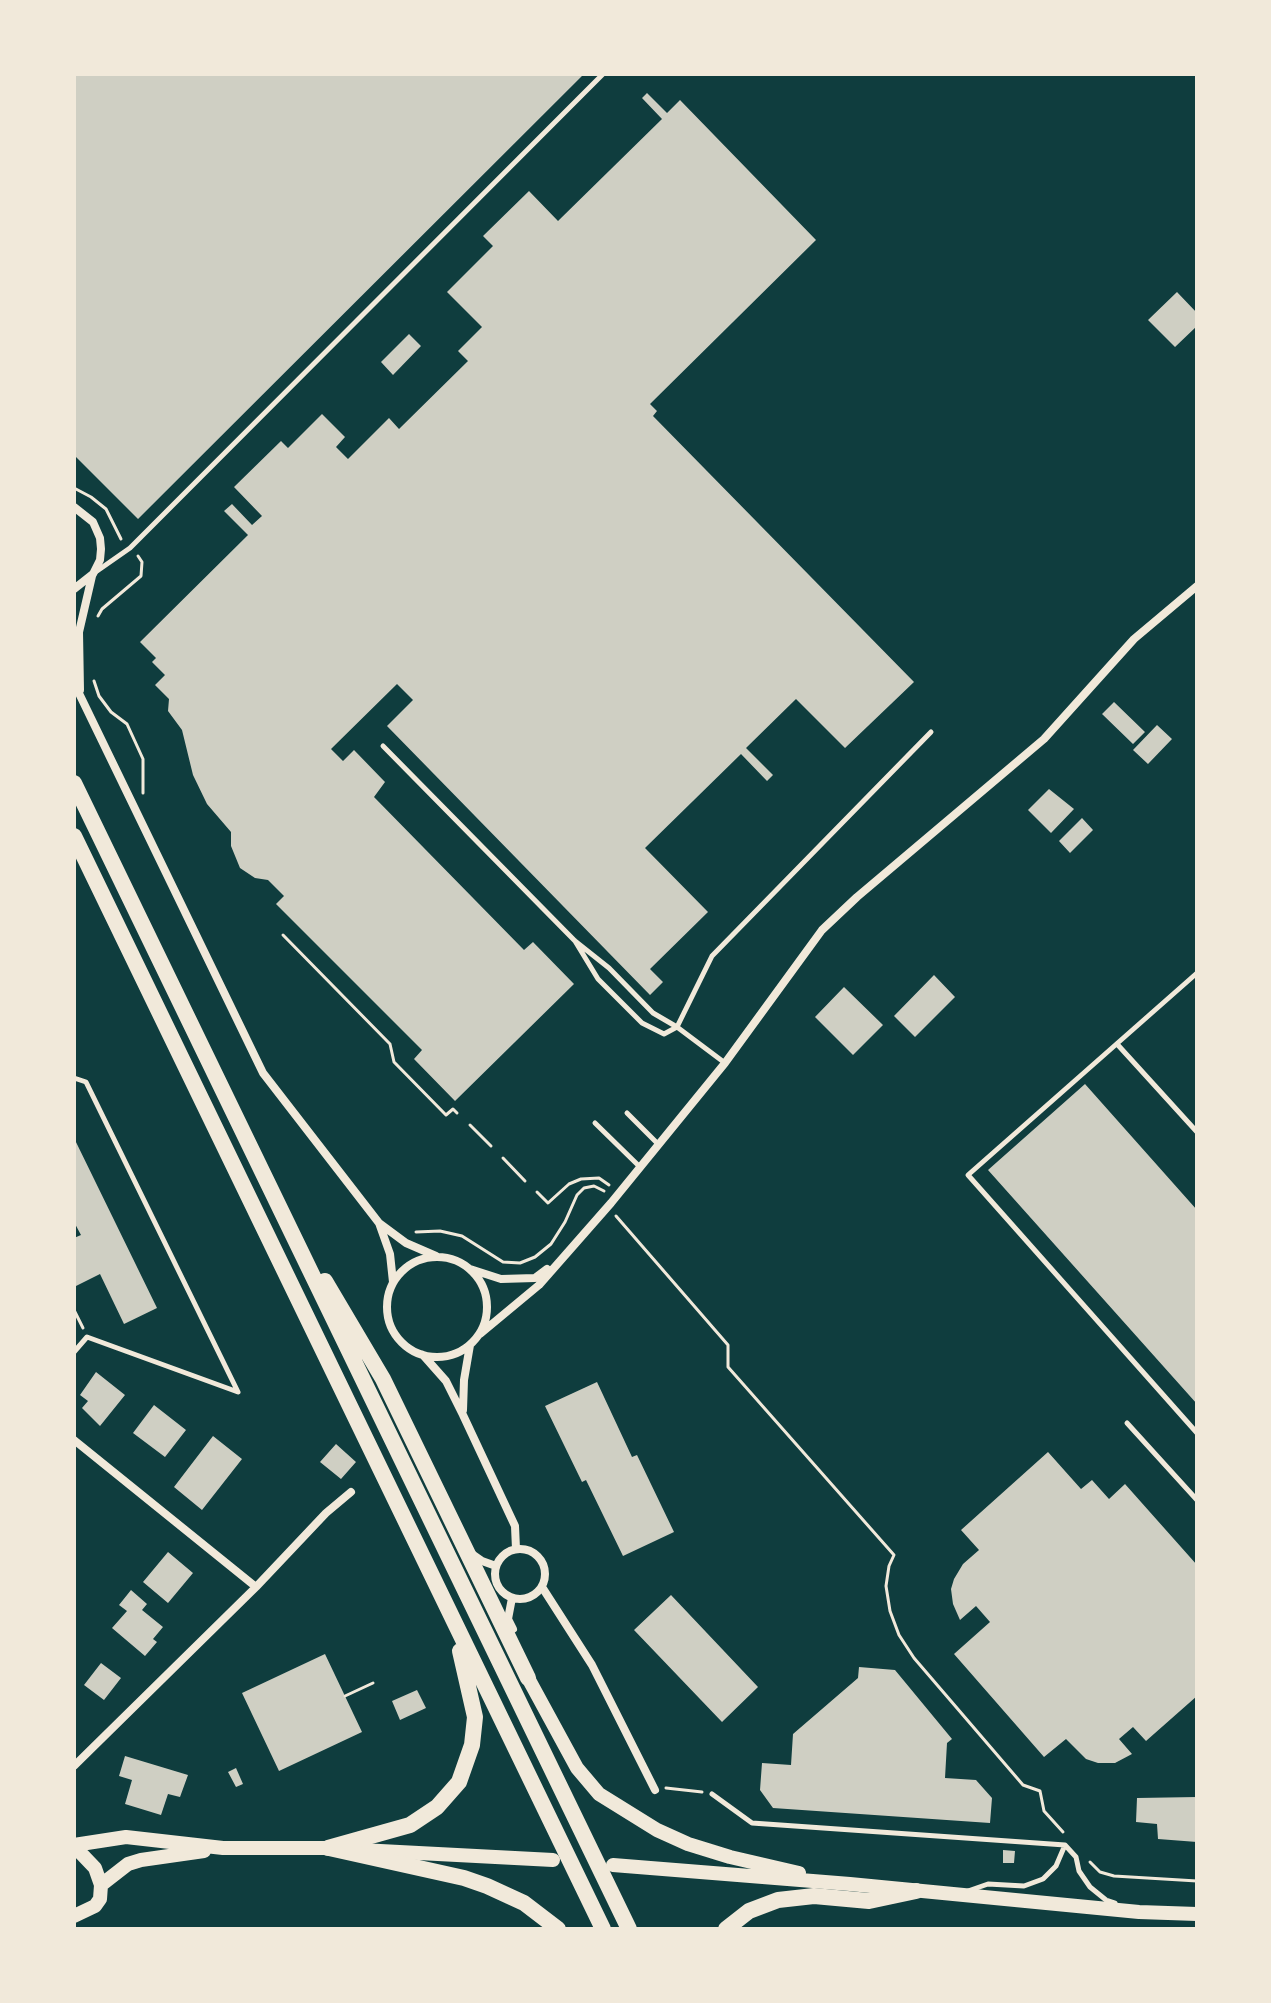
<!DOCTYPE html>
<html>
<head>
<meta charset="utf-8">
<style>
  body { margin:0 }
  #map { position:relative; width:1271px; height:2003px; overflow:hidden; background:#0f3d3e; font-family:"Varela Round",sans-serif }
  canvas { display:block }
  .frame { position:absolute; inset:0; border:76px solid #f1e9da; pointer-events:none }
</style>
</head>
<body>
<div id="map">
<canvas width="1271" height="2003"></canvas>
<div class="frame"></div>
</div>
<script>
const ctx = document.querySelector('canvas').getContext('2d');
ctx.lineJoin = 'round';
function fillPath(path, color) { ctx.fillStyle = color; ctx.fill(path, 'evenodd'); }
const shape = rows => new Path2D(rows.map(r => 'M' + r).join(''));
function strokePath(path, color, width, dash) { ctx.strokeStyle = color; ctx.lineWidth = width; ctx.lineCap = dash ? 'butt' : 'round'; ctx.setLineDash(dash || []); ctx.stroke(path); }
fillPath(shape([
  [74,74,584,74,138,519,74,455],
  [647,93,667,113,680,100,816,240,650,404,657,411,653,416,914,682,845,748,796,699,746,748,773,775,767,781,741,754,645,848,708,912,650,969,663,982,650,995,387,726,413,700,397,684,331,749,343,761,354,750,385,782,374,797,524,950,533,942,574,984,455,1101,414,1059,422,1050,276,904,284,896,268,880,255,878,240,868,231,846,231,832,207,804,193,775,182,730,168,711,169,699,155,685,165,675,152,662,156,658,140,642,248,535,224,511,232,504,252,525,262,516,234,487,281,441,288,448,322,414,345,437,336,447,348,459,389,418,399,429,468,361,458,351,482,327,447,292,493,246,483,236,529,191,558,221,662,119,642,98],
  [1177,292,1197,313,1197,326,1175,347,1148,320],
  [409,334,421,346,393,375,381,362],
  [1114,702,1145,732,1133,744,1102,714],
  [1157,725,1172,739,1148,764,1133,750],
  [1049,789,1074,809,1051,833,1028,810],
  [1082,818,1093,830,1070,853,1059,841],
  [934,975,955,997,915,1037,894,1016],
  [844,987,883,1025,853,1055,815,1017],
  [1085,1084,1197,1210,1197,1404,988,1170],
  [74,1138,157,1308,124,1324,100,1274,74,1287,74,1238,81,1235,74,1222],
  [96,1372,125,1395,100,1426,82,1408,88,1401,80,1395],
  [597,1382,632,1457,637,1455,674,1532,623,1556,586,1480,582,1482,545,1406],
  [154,1405,186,1430,165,1457,133,1433],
  [213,1436,242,1459,202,1510,174,1487],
  [336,1444,356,1462,341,1479,320,1462],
  [1048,1452,1081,1489,1092,1480,1109,1499,1125,1484,1197,1565,1197,1696,1146,1741,1133,1727,1119,1739,1132,1754,1115,1763,1098,1763,1086,1759,1066,1739,1044,1757,954,1654,990,1622,976,1606,960,1620,953,1604,951,1589,954,1579,963,1564,979,1550,961,1530],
  [168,1552,193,1573,168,1603,143,1582],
  [131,1590,147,1604,142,1610,163,1627,153,1639,157,1642,145,1656,112,1628,127,1611,119,1605],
  [671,1595,758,1687,722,1722,634,1630],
  [325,1654,362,1732,279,1771,242,1693],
  [101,1663,121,1678,104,1700,84,1685],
  [859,1667,895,1670,952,1739,947,1743,945,1778,976,1780,992,1798,990,1823,773,1808,760,1790,762,1763,791,1765,793,1734,858,1678],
  [417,1690,426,1708,400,1720,392,1701],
  [125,1756,188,1775,180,1797,168,1794,161,1815,125,1804,132,1780,119,1776],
  [236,1768,243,1784,236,1787,228,1772],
  [1197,1797,1197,1842,1158,1839,1157,1824,1136,1822,1137,1798],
  [1003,1850,1015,1851,1014,1863,1003,1863]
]), '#cfcfc3');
strokePath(shape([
  [74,488,91,497,106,509,121,539],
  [98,616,102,609,141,576,142,562,138,556],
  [94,681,99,696,111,712,127,724,143,759,143,793],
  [283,935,390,1044,394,1062,446,1115,453,1109,457,1113],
  [470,1125,491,1146],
  [503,1158,525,1181],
  [537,1192,548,1203,569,1184,581,1179,599,1178,609,1185],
  [616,1216,728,1345,728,1367,894,1555,889,1566,886,1586,890,1611,899,1635,914,1658,1023,1785,1040,1791,1044,1811,1063,1832],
  [416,1232,440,1231,462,1236,503,1262,520,1263,535,1257,551,1244,565,1222,577,1195,584,1188,594,1186,604,1191],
  [74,1310,83,1328],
  [345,1696,373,1683],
  [666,1788,702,1792],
  [1090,1862,1100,1872,1114,1876,1197,1881]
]), '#f1e9da', 3);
strokePath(shape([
  [97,571,130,548,603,74],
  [383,746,575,941,609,968,653,1013,677,1027,725,1063],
  [575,941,598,979,642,1023,664,1034,677,1027,712,956,931,732],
  [1197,973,968,1175,1197,1433],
  [1117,1044,1197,1132],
  [74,1078,86,1082,238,1392,87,1337,74,1352],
  [627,1113,658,1144],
  [595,1123,640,1167],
  [1127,1423,1197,1500],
  [712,1794,752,1823,1065,1845,1076,1857,1079,1871,1090,1887,1106,1900,1115,1903],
  [968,1891,988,1884,1024,1886,1043,1879,1056,1866,1065,1845]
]), '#f1e9da', 5);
strokePath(shape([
  [74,507,93,522,100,538,101,549,100,560,93,574,74,589],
  [74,683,263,1073,379,1223,406,1243,436,1256],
  [80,690,79,632,92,576],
  [379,1223,390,1254,393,1282],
  '387 1307a50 50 0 1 1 100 0a50 50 0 1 1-100 0Z',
  [470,1269,501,1279,535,1278,547,1269],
  [480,1334,539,1285,611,1203,725,1063,822,930,857,897,1044,739,1134,639,1197,586],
  [423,1355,446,1381,463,1415,515,1526,516,1549],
  [463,1410,464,1380,470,1345],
  [74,1440,256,1587],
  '495 1574a25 25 0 1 1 50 0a25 25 0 1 1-50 0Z',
  [472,1554,482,1561,496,1566],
  [542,1587,592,1665,655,1790],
  [512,1598,508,1619,513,1629],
  [74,1766,256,1587,326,1513,351,1492]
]), '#f1e9da', 8);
strokePath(shape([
  [528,1678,577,1768,599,1794,657,1830,688,1844,730,1857,799,1873],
  [74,1845,126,1837,223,1848,336,1848],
  [74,1846,95,1868,101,1885,100,1899,95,1906,74,1916],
  [361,1850,553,1860],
  [613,1865,850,1884,1139,1912,1197,1914],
  [101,1885,128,1864,141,1860,204,1851]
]), '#f1e9da', 14);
strokePath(shape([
  [74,783,629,1929],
  [74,836,603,1929],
  [325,1281,383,1379,528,1678],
  [328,1848,410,1825,437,1807,459,1782,472,1745,475,1717,460,1651],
  [329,1848,464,1878,487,1886,524,1903,558,1929],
  [726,1929,749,1911,778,1900,814,1896,869,1901,916,1891]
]), '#f1e9da', 16);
</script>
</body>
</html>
